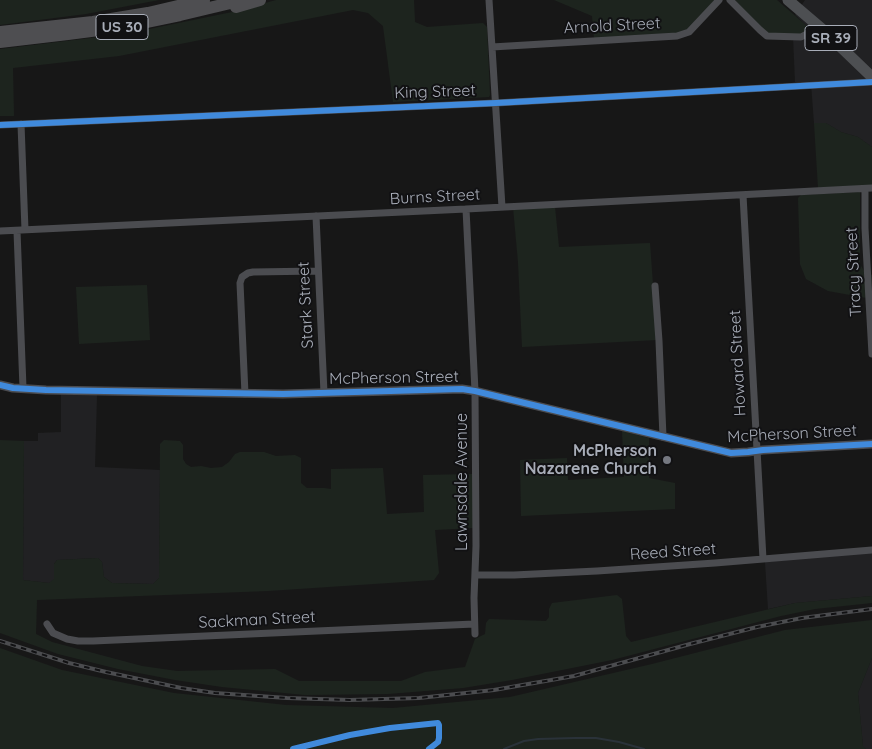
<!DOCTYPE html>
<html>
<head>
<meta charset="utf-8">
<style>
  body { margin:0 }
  canvas { display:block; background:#171717 }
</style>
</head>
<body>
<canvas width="872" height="749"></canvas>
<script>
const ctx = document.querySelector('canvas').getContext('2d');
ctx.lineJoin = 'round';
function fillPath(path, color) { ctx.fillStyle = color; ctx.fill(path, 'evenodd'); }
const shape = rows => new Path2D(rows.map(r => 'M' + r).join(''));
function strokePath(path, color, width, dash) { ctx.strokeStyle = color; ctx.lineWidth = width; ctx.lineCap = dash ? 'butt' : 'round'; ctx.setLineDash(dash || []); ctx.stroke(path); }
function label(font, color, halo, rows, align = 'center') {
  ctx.font = font + ' Quicksand,sans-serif'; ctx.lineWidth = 4; ctx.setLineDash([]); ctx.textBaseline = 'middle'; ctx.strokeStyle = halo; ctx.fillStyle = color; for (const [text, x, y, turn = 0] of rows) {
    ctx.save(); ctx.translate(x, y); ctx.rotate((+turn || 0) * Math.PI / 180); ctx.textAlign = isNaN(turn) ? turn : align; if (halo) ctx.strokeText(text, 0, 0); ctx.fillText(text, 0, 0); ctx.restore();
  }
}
fillPath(shape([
  [805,0,872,0,872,147,858,137,841,132,826,123,814,123,811,83,795,82,793,36,808,27,795,15],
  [61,394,97,395,95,467,160,470,159,578,153,584,112,583,104,577,102,562,98,558,57,560,54,564,54,580,49,583,23,580,24,441,38,441,38,433,61,432],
  [872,551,872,596,795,603,768,609,765,562],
  [872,658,872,749,866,749,863,747,858,693]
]), '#212123');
fillPath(shape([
  [0,0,159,0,86,14,0,25],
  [276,0,414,0,415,22,427,27,483,23,487,27,490,95,489,97,393,102,383,26,368,13,353,10,119,56,13,68,14,116,0,116,0,49,99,37,130,33,237,11],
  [554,0,715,0,687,29,676,34,594,39,592,16],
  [735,0,777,0,808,27,807,32,799,35,766,34],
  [814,123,826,123,841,132,858,137,872,147,872,185,818,188],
  [860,192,860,264,864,271,872,275,872,299,828,291,806,279,800,264,798,198,801,195],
  [513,207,555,207,559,247,650,243,657,340,522,347,518,262],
  [147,285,150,340,79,344,76,287],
  [622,431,649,438,649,478,675,483,675,509,521,516,520,460,567,458,568,480,624,477],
  [0,440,24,441,23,580,49,583,54,579,54,564,57,560,98,558,102,562,104,577,112,583,153,584,159,578,160,444,164,440,180,441,183,445,183,459,186,464,191,467,201,466,211,468,222,467,229,462,235,454,240,452,264,452,276,456,295,455,301,458,301,483,307,488,324,488,331,489,331,469,383,468,387,514,424,512,423,475,473,474,473,528,435,530,439,573,434,580,268,591,37,600,36,634,52,642,142,666,177,671,275,669,299,681,401,681,425,672,465,667,475,639,485,634,486,623,489,619,546,621,549,617,549,609,552,603,617,595,622,599,626,636,631,642,795,603,872,596,872,603,815,609,781,616,612,660,512,680,463,688,388,694,305,695,222,687,175,680,118,669,58,654,0,633],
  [872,620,872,658,858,693,863,746,866,749,0,749,0,648,62,670,174,693,286,705,393,708,510,697,652,664,785,630]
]), '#1d241e');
strokePath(shape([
  [504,749,524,741,538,739,575,738,596,738,619,742,644,749]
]), '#2a3239', 2);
strokePath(shape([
  [489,0,502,207],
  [730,0,760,30,767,36,801,37,820,27],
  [492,47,677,36,689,32,719,0],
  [21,124,25,230],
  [0,125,496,103,872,82],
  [865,189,865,228,872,354],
  [743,195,763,559],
  [466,209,475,391,476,546,474,598,475,634],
  [316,216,324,393],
  [0,231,466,209,872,188],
  [17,231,23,388],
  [655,286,659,341,663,437],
  [245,394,240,283,242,277,248,273,253,272,318,271],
  [475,575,514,575,597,571,715,563,872,550],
  [47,624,53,633,67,639,78,641,93,641,474,624]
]), '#4b4c50', 7);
strokePath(shape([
  [0,385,13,388,46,390,283,394,462,389,475,391,731,453,748,452,763,450,872,444]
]), '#4b4c50', 9);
strokePath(shape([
  [788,0,822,29,872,77]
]), '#4d4f52', 11);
strokePath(shape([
  [236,7,260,0],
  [0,32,93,22,148,13,204,0],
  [0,42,68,34,122,27,180,15,243,0]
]), '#4e4e51', 12);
const rail = shape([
  [0,641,69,663,106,672,181,688,215,693,287,698,350,700,419,698,494,690,574,676,690,644,757,627,802,618,872,609]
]);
strokePath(rail, '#4b4c4f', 4);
strokePath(rail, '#111113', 2, [5.5]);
strokePath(shape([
  [0,125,496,103,872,82],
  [0,385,13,388,46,390,283,394,462,389,475,391,731,453,748,452,763,450,872,444],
  [293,749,350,735,390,728,438,723,439,725,439,738,438,742,429,749]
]), '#408adc', 6);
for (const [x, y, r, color] of [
  [667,460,5,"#757880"]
]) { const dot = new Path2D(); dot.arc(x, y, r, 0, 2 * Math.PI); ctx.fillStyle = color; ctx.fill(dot); strokePath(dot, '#111113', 2); }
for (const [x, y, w] of [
  [122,27,52],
  [831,38,52]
]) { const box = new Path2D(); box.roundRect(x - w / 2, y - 12.5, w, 25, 4); ctx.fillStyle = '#111113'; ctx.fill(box); strokePath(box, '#a8adb8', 1); }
label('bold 15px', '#a8adb8', null, [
  ["US 30",122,27],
  ["SR 39",831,38]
]);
label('16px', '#a8adb8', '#111113', [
  ["Arnold Street",612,26,-3],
  ["King Street",435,92,-2],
  ["Burns Street",435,197,-3],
  ["Tracy Street",854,272,-93],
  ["Stark Street",306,305,-93],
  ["Howard Street",738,363,-93],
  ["McPherson Street",394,378,-1],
  ["McPherson Street",792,434,-3],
  ["Lawnsdale Avenue",462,482,-90],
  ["Reed Street",673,552,-4],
  ["Sackman Street",257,620,-3]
]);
label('bold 16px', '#a8adb8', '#111113', [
  ["McPherson",657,451],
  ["Nazarene Church",657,469]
], 'right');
</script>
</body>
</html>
